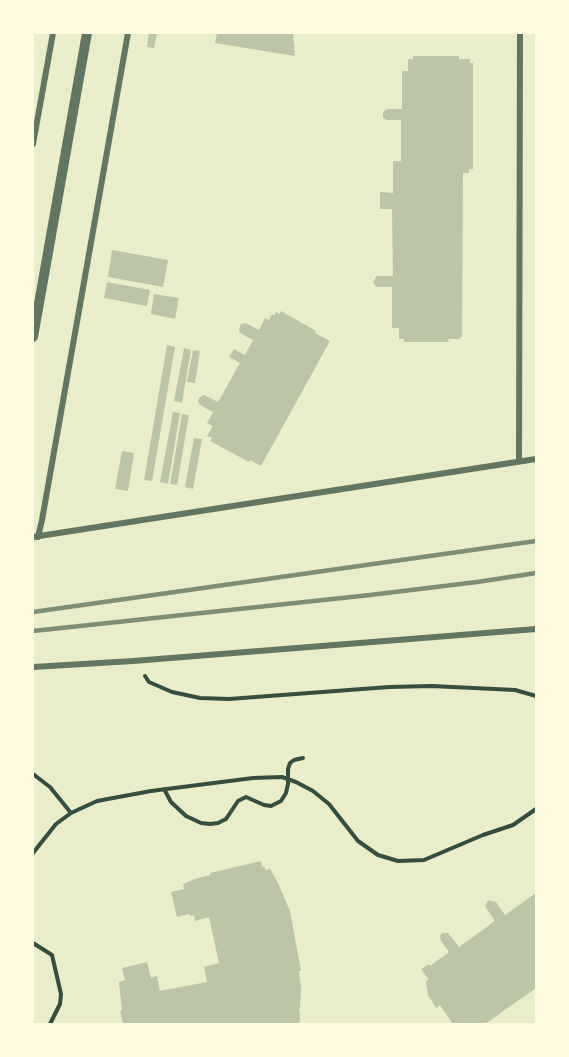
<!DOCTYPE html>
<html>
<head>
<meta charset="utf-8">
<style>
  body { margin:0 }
  #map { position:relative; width:569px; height:1057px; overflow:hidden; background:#e9edc9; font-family:Figtree,sans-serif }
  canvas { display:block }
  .frame { position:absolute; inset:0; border:34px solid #fefae0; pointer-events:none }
</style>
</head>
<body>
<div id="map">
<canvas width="569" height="1057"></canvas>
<div class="frame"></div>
</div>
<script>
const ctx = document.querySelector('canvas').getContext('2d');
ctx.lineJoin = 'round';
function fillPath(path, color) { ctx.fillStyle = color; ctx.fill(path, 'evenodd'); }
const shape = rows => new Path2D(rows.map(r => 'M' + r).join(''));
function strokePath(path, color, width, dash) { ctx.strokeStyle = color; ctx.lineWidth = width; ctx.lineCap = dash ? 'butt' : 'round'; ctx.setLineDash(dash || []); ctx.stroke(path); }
fillPath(shape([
  [149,33,157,33,154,48,147,47],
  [217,33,293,33,295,56,215,43],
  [413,56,459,56,459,59,470,59,470,63,473,63,473,169,469,169,469,173,463,173,462,337,460,337,460,339,448,339,449,342,404,342,404,339,399,339,399,328,392,328,392,287,377,287,374,284,373,282,377,276,393,276,392,209,380,209,380,192,393,193,393,161,401,161,401,120,387,120,383,118,383,112,387,109,402,109,402,71,408,71,408,59,413,59],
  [112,250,168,260,163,287,108,277],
  [107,282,150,290,147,306,104,298],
  [154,294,179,298,175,319,151,314],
  [281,311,316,331,315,333,330,341,261,466,250,460,249,462,210,441,212,438,207,436,213,426,207,423,213,412,200,405,198,401,199,398,204,395,218,402,240,363,229,357,234,349,245,355,253,340,240,333,239,330,241,324,246,323,259,330,265,318,269,320,272,314,274,316,276,312,280,314],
  [167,345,175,347,152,481,144,480],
  [184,348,191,350,182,403,174,401],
  [193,350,200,351,195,383,187,382],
  [173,412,180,413,168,484,160,482],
  [182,414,189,415,177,485,170,484],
  [194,438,202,439,193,489,185,487],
  [122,451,134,453,128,491,115,489],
  [261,861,262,867,265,867,265,870,270,869,277,881,290,911,301,971,299,971,301,988,300,1008,299,1008,300,1017,299,1024,123,1024,120,1011,122,1010,119,982,125,980,122,968,147,962,151,978,157,976,160,991,207,982,204,967,219,963,209,917,195,921,194,915,190,916,189,914,177,917,171,892,184,889,183,884,195,879,210,875,210,873],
  [536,893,536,988,485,1024,453,1024,440,1005,436,1008,428,995,426,981,429,980,421,969,429,964,430,966,449,952,441,941,440,936,442,933,448,933,459,947,495,921,485,906,488,900,496,902,505,915]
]), '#bcc5a7');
strokePath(shape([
  [145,676,149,682,172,692,200,698,229,699,389,687,432,686,515,690,536,696],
  [33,774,50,787,71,813],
  [164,789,171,802,186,816,201,823,210,824,218,823,226,819,238,801,246,797,264,805,271,806,281,801,286,793,288,784,288,769,290,763,294,760,303,758],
  [33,853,56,824,71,813,97,801,151,791,253,778,282,777,296,782,313,791,329,804,358,841,378,855,398,861,424,860,483,835,513,825,536,809],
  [33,943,52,955,61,994,60,1004,50,1024]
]), '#344e41', 4);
strokePath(shape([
  [33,144,53,33],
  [519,461,520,33],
  [33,537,536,459],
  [38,537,42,520,128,33],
  [33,667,133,661,536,629]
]), '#617663', 6);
strokePath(shape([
  [33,337,87,33]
]), '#617663', 10);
strokePath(shape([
  [33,612,536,541],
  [33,631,370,595,477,582,536,573]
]), '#7c8e77', 4.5);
</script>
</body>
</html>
